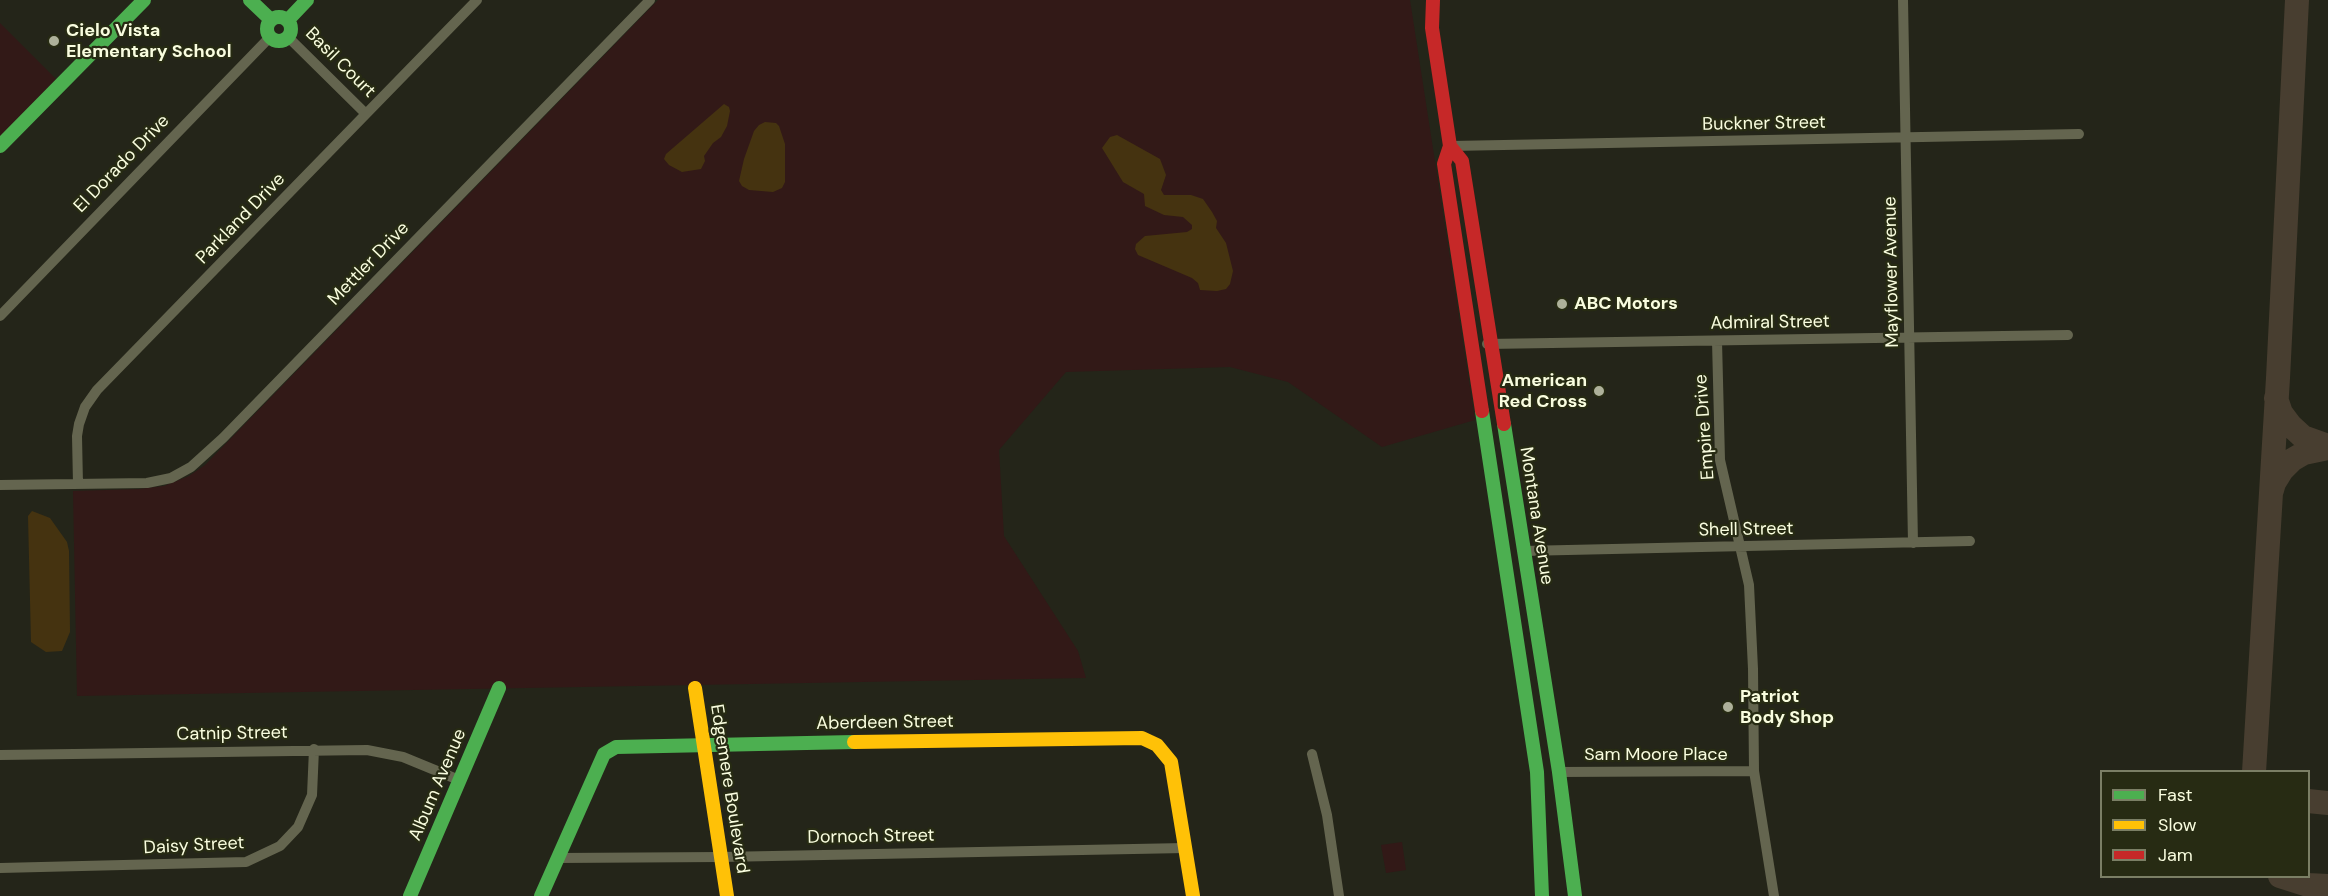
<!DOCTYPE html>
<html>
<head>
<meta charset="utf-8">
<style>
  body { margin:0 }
  #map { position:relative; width:2328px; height:896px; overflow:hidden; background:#242519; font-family:"DM Sans",sans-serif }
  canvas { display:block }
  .legend { position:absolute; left:2100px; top:770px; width:210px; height:108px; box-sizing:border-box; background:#272b13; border:2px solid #7b7f65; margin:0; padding:8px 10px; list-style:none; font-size:18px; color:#f9fddf }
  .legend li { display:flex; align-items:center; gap:12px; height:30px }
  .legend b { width:30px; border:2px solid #7b7f65 }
</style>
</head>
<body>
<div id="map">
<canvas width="2328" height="896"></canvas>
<ul class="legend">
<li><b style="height:8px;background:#4caf50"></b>Fast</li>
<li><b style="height:8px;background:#ffc107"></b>Slow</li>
<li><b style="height:8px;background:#c62828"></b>Jam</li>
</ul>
</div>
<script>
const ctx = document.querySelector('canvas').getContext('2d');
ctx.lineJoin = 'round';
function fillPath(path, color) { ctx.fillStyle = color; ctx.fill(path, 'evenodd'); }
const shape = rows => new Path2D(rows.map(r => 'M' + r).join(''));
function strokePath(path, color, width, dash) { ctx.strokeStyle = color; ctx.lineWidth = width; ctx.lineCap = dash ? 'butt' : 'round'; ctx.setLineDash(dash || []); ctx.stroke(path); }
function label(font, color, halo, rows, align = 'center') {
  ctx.font = font + ' "DM Sans",sans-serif'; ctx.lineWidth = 4.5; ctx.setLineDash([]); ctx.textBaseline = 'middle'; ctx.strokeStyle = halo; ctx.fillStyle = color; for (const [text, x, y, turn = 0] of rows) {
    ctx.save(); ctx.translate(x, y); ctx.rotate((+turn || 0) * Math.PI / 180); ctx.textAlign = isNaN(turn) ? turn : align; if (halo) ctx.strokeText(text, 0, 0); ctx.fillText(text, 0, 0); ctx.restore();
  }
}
fillPath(shape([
  [658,0,1410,0,1475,420,1382,447,1288,382,1230,367,1066,372,999,450,1004,536,1078,651,1086,678,77,696,73,491,139,489,164,486,189,476,205,465],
  [0,23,56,79,0,137],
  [1402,842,1406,870,1386,873,1381,845]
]), '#321917');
fillPath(shape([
  [724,104,729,107,730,111,727,126,721,137,713,143,704,156,705,161,701,169,682,172,669,165,664,159,666,154],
  [765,122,776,123,779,126,785,144,785,182,782,188,773,192,749,190,742,186,739,181,744,159,754,131,759,125],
  [1117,135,1160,159,1166,175,1161,190,1164,195,1191,195,1203,199,1212,212,1217,221,1216,228,1226,243,1233,271,1230,284,1226,289,1217,291,1200,290,1198,283,1192,278,1138,255,1135,249,1136,244,1145,236,1187,232,1192,229,1192,225,1183,217,1164,215,1145,206,1144,194,1123,182,1102,148,1110,137],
  [32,511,50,518,67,542,69,551,70,632,62,651,46,652,31,642,28,516]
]), '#453310');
strokePath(shape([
  [2276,398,2281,413,2290,425,2303,437,2328,446],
  [2272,490,2274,483,2282,470,2292,460,2304,453,2328,448],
  [2254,772,2278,378,2297,0],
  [2308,801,2328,803],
  [2280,876,2308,885,2328,886]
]), '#483e30', 24);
strokePath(shape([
  [1903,0,1913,543],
  [288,37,366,114],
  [1451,146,2079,134],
  [0,316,270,37],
  [1717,341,1720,460,1749,585,1753,669,1754,771,1774,896],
  [1487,344,2068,335],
  [78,484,77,436,79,424,85,407,97,390,477,0],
  [0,485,147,483,171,478,191,467,223,438,650,0],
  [1523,551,1970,541],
  [1312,754,1327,815,1339,896],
  [0,755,367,750,403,757,459,780],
  [1559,772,1754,771],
  [558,858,721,857,1185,848],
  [0,868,246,862,280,846,298,827,312,795,314,749]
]), '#64654f', 10);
strokePath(shape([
  [250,0,271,20],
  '267 29a12 12 0 1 1 24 0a12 12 0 1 1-24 0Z',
  [288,20,307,0],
  [0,146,144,0],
  [1482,411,1537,772,1542,896],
  [1504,424,1559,772,1575,896],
  [410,896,499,688],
  [541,896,604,754,616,747,854,742]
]), '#4caf50', 14);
strokePath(shape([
  [695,688,727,896],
  [854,742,1142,738,1157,745,1171,762,1193,896]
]), '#ffc107', 14);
strokePath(shape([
  [1433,0,1432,28,1450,146,1444,164,1482,411],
  [1450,146,1462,161,1504,424]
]), '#c62828', 14);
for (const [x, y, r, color] of [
  [54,41,6,"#aeb19a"],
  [1562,304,6,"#aeb19a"],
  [1599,391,6,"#aeb19a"],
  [1728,707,6,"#aeb19a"]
]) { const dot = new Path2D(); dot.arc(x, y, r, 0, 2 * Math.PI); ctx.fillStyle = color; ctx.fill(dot); strokePath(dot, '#272b13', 2); }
label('bold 18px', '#f9fddf', '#272b13', [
  ["Cielo Vista",66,31],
  ["Elementary School",66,52],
  ["ABC Motors",1574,304],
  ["American",1587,381,"right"],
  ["Red Cross",1587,402,"right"],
  ["Patriot",1740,697],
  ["Body Shop",1740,718]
], 'left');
label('18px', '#f9fddf', '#272b13', [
  ["Basil Court",340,63,45],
  ["Buckner Street",1764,124,-1],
  ["El Dorado Drive",122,164,-46],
  ["Parkland Drive",241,219,-46],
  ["Mettler Drive",369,264,-46],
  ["Mayflower Avenue",1892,272,-91],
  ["Admiral Street",1770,323,-1],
  ["Empire Drive",1705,427,-94],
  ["Montana Avenue",1536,516,81],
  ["Shell Street",1746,530,-1],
  ["Aberdeen Street",885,723,-1],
  ["Catnip Street",232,734,-1],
  ["Sam Moore Place",1656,755],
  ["Album Avenue",438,785,-67],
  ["Edgemere Boulevard",729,789,81],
  ["Dornoch Street",871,837,-1],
  ["Daisy Street",194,846,-3]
]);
</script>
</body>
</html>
